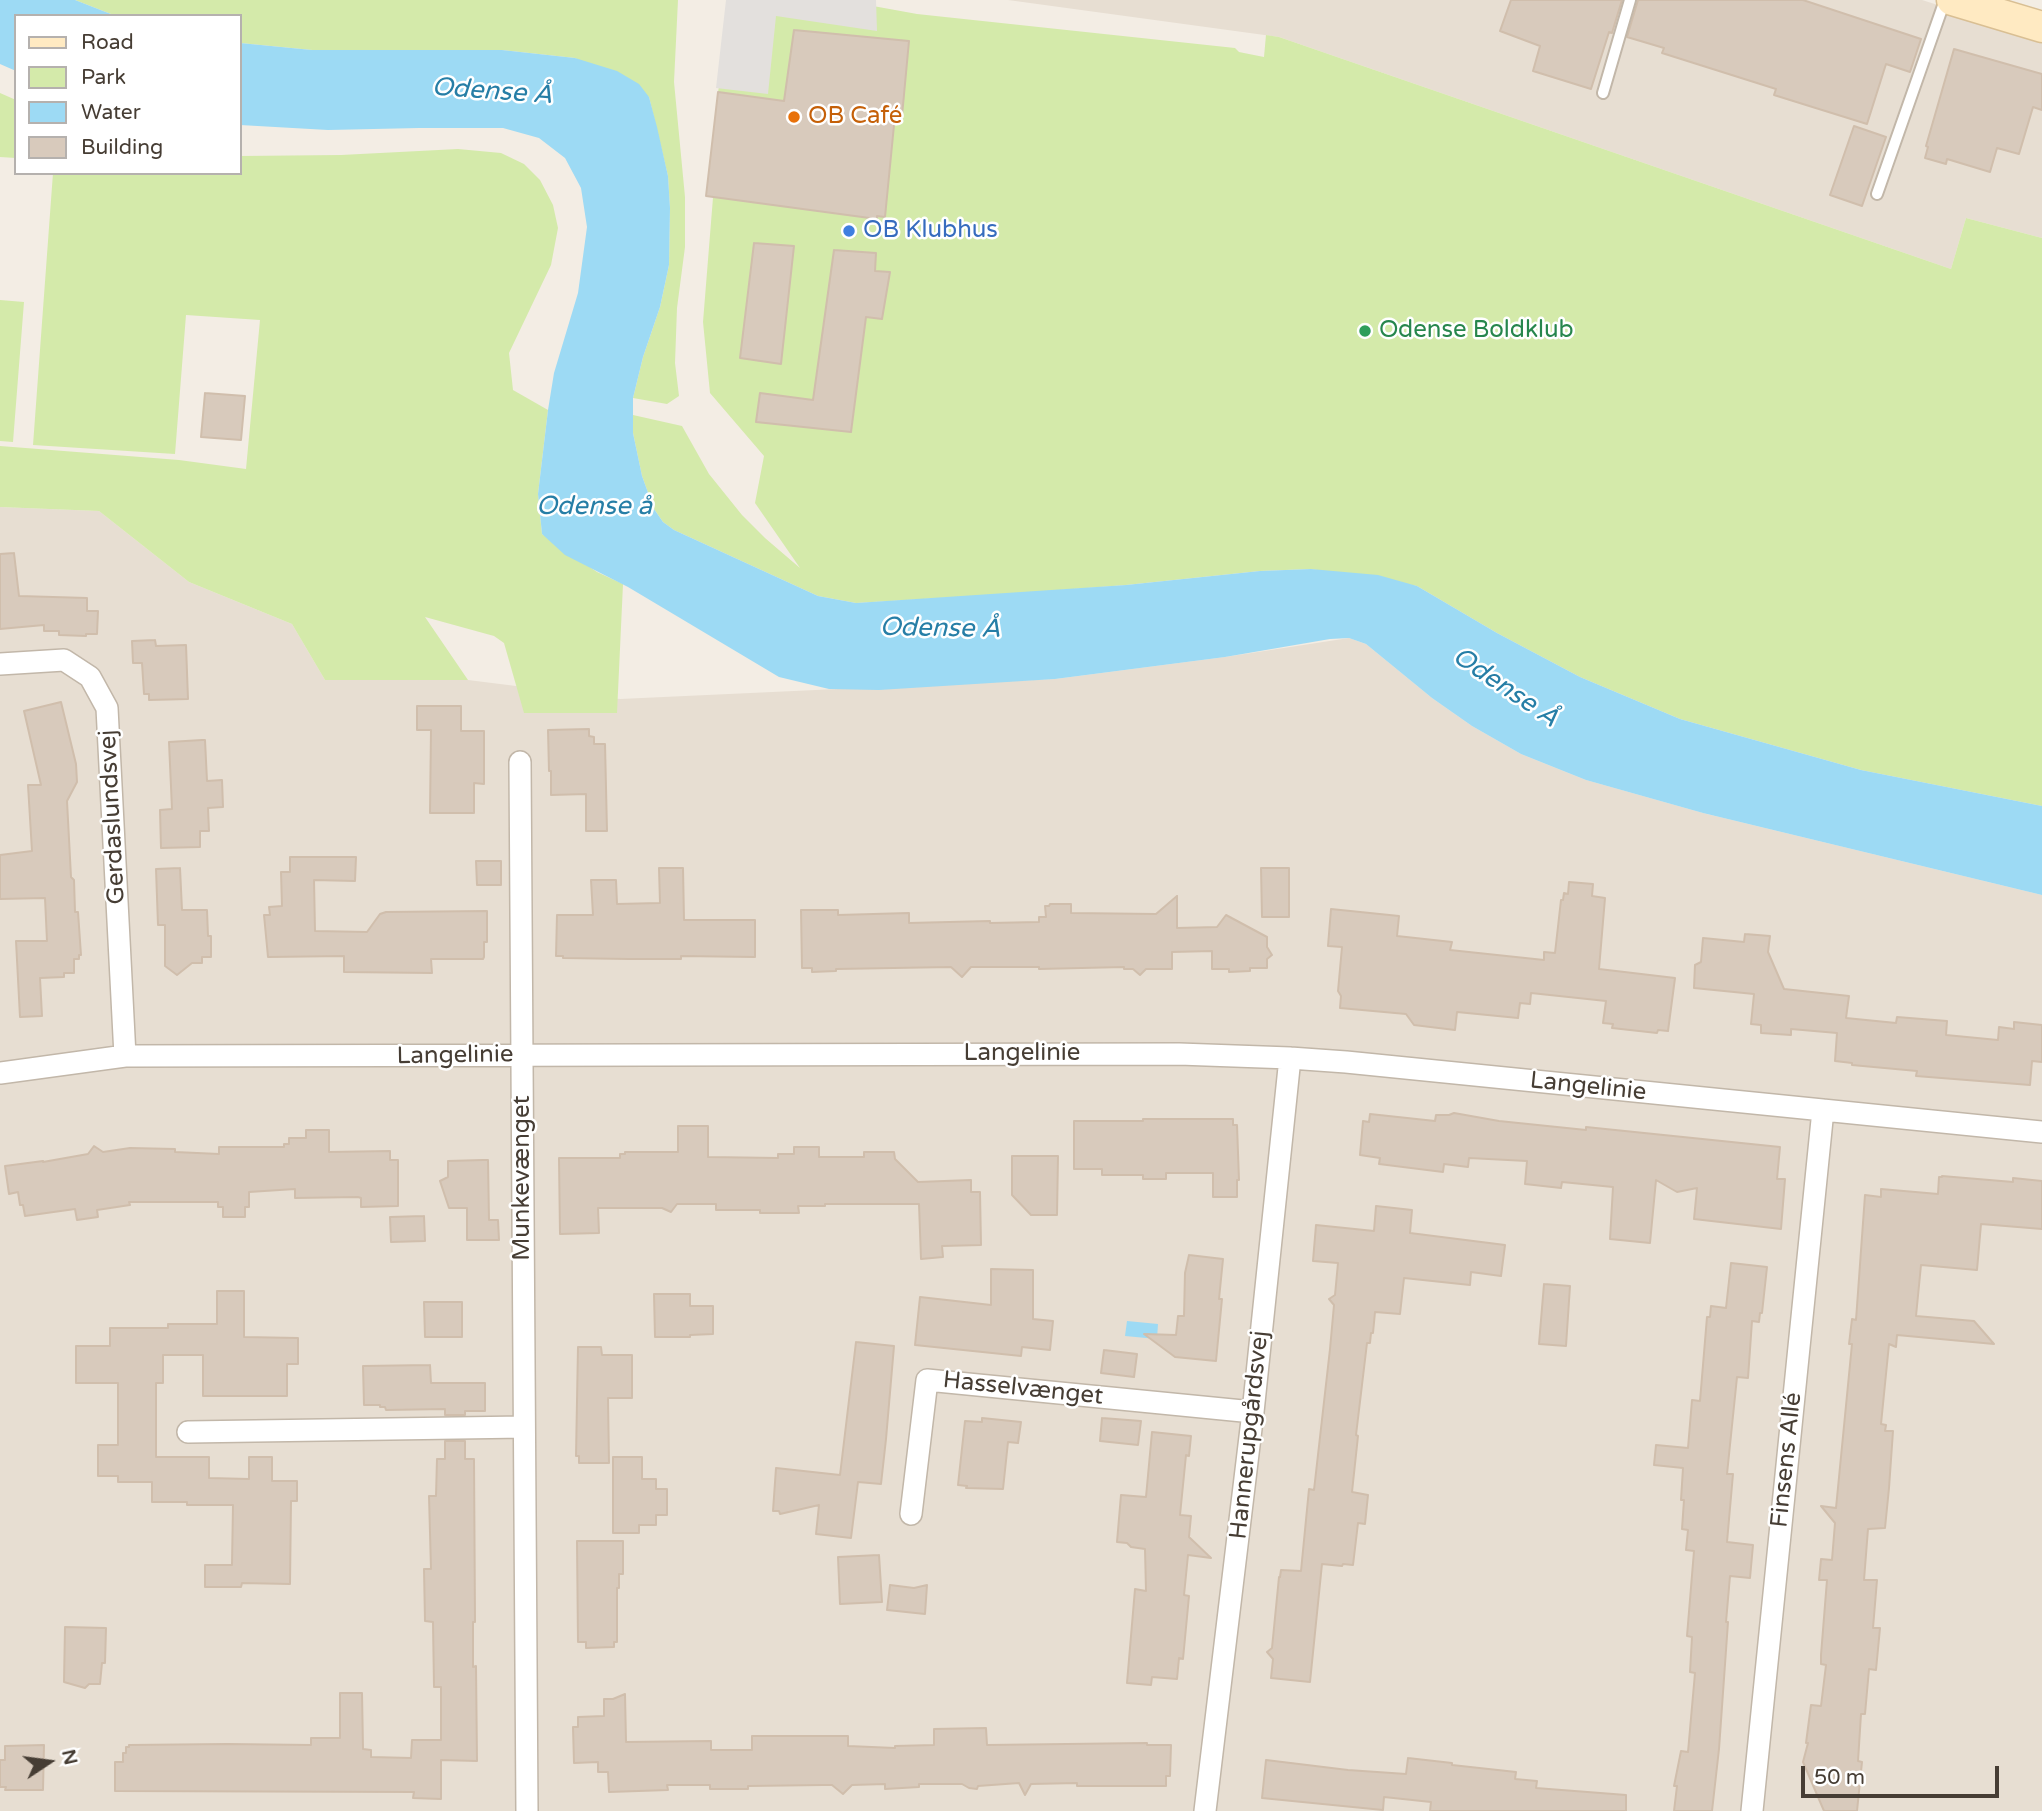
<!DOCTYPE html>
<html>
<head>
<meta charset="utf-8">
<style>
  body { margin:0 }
  #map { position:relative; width:2042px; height:1811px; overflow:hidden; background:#f3ede4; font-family:"Varela Round",sans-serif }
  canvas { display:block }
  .legend { position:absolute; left:14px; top:14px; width:228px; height:161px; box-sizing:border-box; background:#fff; border:2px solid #b5b1ae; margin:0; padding:9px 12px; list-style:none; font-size:21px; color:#463d34 }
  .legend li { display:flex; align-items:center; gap:14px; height:35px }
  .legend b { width:35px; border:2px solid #b5b1ae }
  .north { position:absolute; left:14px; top:1727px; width:70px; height:70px; -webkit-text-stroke:5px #fff; paint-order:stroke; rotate:77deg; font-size:19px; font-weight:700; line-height:28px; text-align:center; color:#463d34 }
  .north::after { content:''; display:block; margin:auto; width:24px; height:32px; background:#463d34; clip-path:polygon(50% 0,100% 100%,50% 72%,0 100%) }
  .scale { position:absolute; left:1801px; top:1766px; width:198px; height:32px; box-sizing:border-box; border:4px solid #463d34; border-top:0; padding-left:9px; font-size:21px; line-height:24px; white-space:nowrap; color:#463d34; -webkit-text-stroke:5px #fff; paint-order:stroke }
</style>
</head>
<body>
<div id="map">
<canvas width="2042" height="1811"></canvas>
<ul class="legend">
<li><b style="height:9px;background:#ffeac2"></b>Road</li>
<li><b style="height:19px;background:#d4eaaa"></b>Park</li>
<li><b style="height:19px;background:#9ddaf4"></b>Water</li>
<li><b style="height:19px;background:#d8cabc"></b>Building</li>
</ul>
<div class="north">N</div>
<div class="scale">50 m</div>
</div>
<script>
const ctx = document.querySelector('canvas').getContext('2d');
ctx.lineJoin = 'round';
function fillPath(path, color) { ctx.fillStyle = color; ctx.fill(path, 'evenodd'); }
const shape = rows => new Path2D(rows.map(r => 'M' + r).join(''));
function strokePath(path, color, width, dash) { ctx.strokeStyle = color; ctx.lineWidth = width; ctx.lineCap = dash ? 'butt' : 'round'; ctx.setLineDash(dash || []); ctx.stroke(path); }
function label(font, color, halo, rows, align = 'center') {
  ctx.font = font + ' "Varela Round",sans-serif'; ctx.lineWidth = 5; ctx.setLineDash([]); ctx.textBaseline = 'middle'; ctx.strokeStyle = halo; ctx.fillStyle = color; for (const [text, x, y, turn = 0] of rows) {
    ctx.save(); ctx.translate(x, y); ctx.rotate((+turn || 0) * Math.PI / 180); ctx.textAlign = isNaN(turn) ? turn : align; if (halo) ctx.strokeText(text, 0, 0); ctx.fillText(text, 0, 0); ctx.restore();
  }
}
fillPath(shape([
  [1008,0,1922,0,2042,38,2042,238,1966,218,1951,269,1279,37],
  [0,507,99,511,189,582,292,624,325,680,468,680,620,699,1055,679,1225,657,1349,638,1366,644,1432,698,1472,726,1521,754,1586,780,1703,813,2042,895,2042,1811,0,1811]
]), '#e7ded2');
fillPath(shape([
  [75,0,678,0,674,82,685,197,685,247,677,308,675,363,679,396,667,404,633,398,643,357,660,307,669,265,670,208,668,176,649,97,575,58,502,50,312,50,240,43,240,16,116,16],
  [735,0,840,0,917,14,1235,48,1239,52,1264,57,1266,35,1279,37,1951,269,1966,218,2042,238,2042,806,1861,770,1680,719,1580,677,1497,633,1417,586,1311,569,1260,571,1126,585,1008,594,856,603,818,596,674,530,663,522,654,509,642,476,633,433,633,415,682,426,709,474,742,515,765,538,800,568,755,503,764,456,710,393,703,322,721,98,718,92],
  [0,93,16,100,16,158,0,157],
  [458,149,501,153,524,164,540,180,553,205,558,228,551,265,509,353,513,390,548,410,538,494,542,534,597,572,623,584,617,713,524,713,504,643,494,636,425,617,468,680,325,680,292,624,189,582,99,511,0,507,0,446,179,460,246,469,260,320,186,315,175,454,33,445,53,173,240,173,240,156,341,155],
  [0,300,24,302,13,442,0,441]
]), '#d4eaaa');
fillPath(shape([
  [726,0,876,0,877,31,776,16,768,94,716,88]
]), '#e3e0dd');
fillPath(shape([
  [0,0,75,0,116,16,16,16,16,71,0,64],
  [240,43,312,50,502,50,575,58,617,71,639,84,649,97,657,127,668,176,670,208,669,265,660,307,643,357,633,398,633,433,642,476,654,509,663,522,674,530,818,596,856,603,1126,585,1260,571,1311,569,1378,575,1417,586,1497,633,1580,677,1680,719,1861,770,2042,806,2042,895,1703,813,1586,780,1521,754,1472,726,1432,698,1366,644,1349,638,1330,639,1225,657,1055,679,879,690,829,689,779,677,628,587,565,555,542,534,538,494,548,410,554,373,578,293,587,227,581,188,565,158,539,138,503,128,419,128,328,130,240,125],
  [1127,1321,1158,1324,1157,1339,1125,1336]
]), '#9ddaf4');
const building = shape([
  [1511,0,1622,0,1612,33,1609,32,1591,89,1533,71,1540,46,1500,31,1511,0],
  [1638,0,1803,0,1921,39,1910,72,1886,64,1867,124,1774,95,1776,89,1662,53,1664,48,1627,37,1638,0],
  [794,30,909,41,902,116,895,115,885,217,877,216,877,219,706,196,718,92,784,101,794,30],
  [1954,49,2042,74,2042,110,2033,107,2019,154,1997,148,1990,172,1947,159,1946,164,1925,158,1928,147,1926,146,1954,49],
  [1854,126,1886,137,1862,206,1830,195,1854,126],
  [754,243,794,246,781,364,740,358,754,243],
  [834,250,876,253,875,271,890,272,882,319,866,317,851,432,756,422,760,393,813,400,834,250],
  [205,393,245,396,241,440,201,437,205,393],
  [14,553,19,596,87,598,87,611,98,611,97,634,86,634,86,636,59,635,59,631,44,631,44,625,0,629,0,554,14,553],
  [155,640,156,646,186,645,188,699,149,700,149,694,144,694,142,663,133,663,132,641,155,640],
  [61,702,76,764,77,782,67,801,71,877,74,880,75,912,78,912,81,955,79,955,79,959,74,959,74,973,64,973,64,977,40,978,42,1016,20,1017,16,941,47,941,45,898,0,899,0,855,32,851,28,785,41,785,24,711,61,702],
  [417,706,461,706,461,731,484,731,484,784,474,783,474,813,430,813,431,730,417,730,417,706],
  [589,729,589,736,594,737,594,744,605,744,607,831,586,831,586,794,551,795,551,771,549,771,548,730,589,729],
  [202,740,205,740,207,781,222,780,223,807,208,808,209,831,200,831,200,847,161,848,160,810,172,809,169,742,202,740],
  [290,857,356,857,355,881,314,880,315,931,367,932,380,914,386,912,487,911,487,942,484,942,484,957,483,959,431,959,432,973,344,972,344,956,268,957,264,915,270,915,269,907,282,906,281,872,290,872,290,857],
  [476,861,501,861,501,885,477,885,476,861],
  [180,868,182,910,207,910,208,936,211,936,211,957,202,957,202,963,192,963,177,975,165,966,165,925,158,925,156,869,180,868],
  [659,868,683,868,684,920,755,920,755,957,681,956,681,959,629,959,563,958,563,956,556,956,557,915,593,915,591,880,616,880,617,904,660,903,659,868],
  [1261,868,1289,868,1289,917,1262,917,1261,868],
  [1569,882,1593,884,1592,896,1605,898,1599,969,1675,978,1668,1031,1658,1030,1657,1033,1612,1028,1613,1024,1603,1023,1606,1001,1531,993,1530,1004,1520,1003,1518,1018,1457,1012,1455,1030,1414,1025,1406,1014,1340,1008,1341,996,1338,991,1342,947,1328,946,1331,909,1399,916,1397,936,1452,942,1450,950,1544,960,1544,952,1555,953,1561,900,1563,900,1564,893,1568,894,1569,882],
  [1177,896,1177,928,1217,927,1226,915,1267,937,1267,947,1272,955,1267,959,1267,968,1250,968,1250,971,1229,972,1229,969,1212,969,1212,951,1172,952,1172,969,1146,969,1140,975,1133,969,1124,969,1124,967,1039,969,1039,967,971,967,962,977,951,967,836,969,836,971,812,972,812,968,802,968,801,910,838,910,838,915,909,913,909,923,990,921,990,923,1039,922,1039,917,1046,917,1045,906,1049,906,1050,904,1071,904,1071,913,1156,914,1177,896],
  [1745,934,1770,936,1768,952,1784,989,1849,996,1846,1018,1896,1023,1897,1017,1947,1021,1946,1035,1998,1040,1999,1027,2014,1029,2014,1022,2042,1025,2042,1062,2032,1061,2030,1085,1916,1076,1917,1071,1852,1065,1852,1063,1835,1061,1837,1033,1791,1029,1791,1035,1761,1033,1761,1025,1751,1024,1754,994,1694,988,1695,965,1701,962,1703,938,1744,942,1745,934],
  [1454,1113,1499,1121,1586,1130,1586,1127,1780,1147,1777,1179,1785,1179,1781,1229,1694,1219,1697,1188,1677,1192,1656,1180,1650,1243,1610,1239,1613,1187,1562,1182,1561,1188,1525,1184,1527,1161,1469,1158,1468,1167,1444,1164,1443,1172,1379,1164,1380,1158,1360,1155,1363,1121,1369,1122,1370,1114,1435,1121,1436,1115,1449,1115,1454,1113],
  [1143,1119,1233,1119,1233,1125,1237,1125,1239,1180,1237,1180,1237,1197,1213,1197,1213,1173,1166,1173,1166,1179,1143,1179,1143,1175,1102,1175,1102,1169,1074,1169,1074,1121,1143,1121,1143,1119],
  [678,1126,708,1126,708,1157,778,1158,778,1154,794,1154,794,1147,819,1147,819,1157,864,1157,864,1152,894,1152,895,1159,918,1182,971,1180,971,1192,980,1192,981,1245,942,1246,943,1257,921,1259,919,1204,825,1204,825,1206,798,1206,799,1213,760,1213,760,1210,716,1210,716,1204,677,1204,671,1212,662,1208,598,1208,599,1233,560,1234,559,1158,620,1158,620,1154,625,1154,625,1152,678,1152,678,1126],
  [306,1130,329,1130,329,1152,390,1151,390,1160,398,1160,398,1206,361,1207,361,1198,358,1197,295,1198,295,1189,249,1192,249,1207,245,1207,245,1217,223,1217,223,1207,218,1207,218,1202,129,1202,130,1205,97,1210,98,1217,77,1220,75,1209,25,1216,23,1205,20,1205,18,1192,9,1194,5,1166,43,1161,43,1162,88,1154,94,1146,103,1152,130,1148,175,1149,175,1152,219,1154,219,1147,284,1147,284,1144,289,1144,289,1138,306,1138,306,1130],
  [1012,1156,1058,1156,1057,1215,1031,1215,1012,1195,1012,1156],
  [483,1160,488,1160,489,1220,498,1220,499,1240,467,1240,467,1208,449,1208,440,1181,448,1177,448,1161,483,1160],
  [1942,1176,2013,1182,2013,1178,2042,1181,2042,1229,1981,1224,1977,1270,1921,1265,1916,1316,1974,1321,1994,1344,1897,1335,1896,1347,1889,1344,1881,1424,1886,1425,1885,1431,1893,1431,1889,1488,1885,1528,1868,1529,1864,1580,1877,1580,1873,1628,1880,1628,1876,1670,1869,1669,1865,1714,1861,1714,1858,1761,1862,1762,1857,1811,1824,1811,1803,1762,1808,1743,1806,1743,1811,1705,1821,1706,1826,1665,1821,1664,1821,1655,1827,1580,1819,1580,1821,1559,1832,1560,1835,1523,1821,1506,1836,1508,1852,1344,1849,1344,1852,1319,1856,1320,1865,1195,1881,1197,1881,1189,1938,1194,1939,1177,1942,1177,1942,1176],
  [1376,1206,1412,1210,1410,1233,1505,1245,1501,1276,1471,1272,1470,1285,1404,1278,1400,1314,1375,1312,1373,1333,1371,1333,1370,1343,1367,1343,1356,1435,1358,1436,1352,1492,1368,1495,1365,1524,1358,1523,1353,1565,1343,1564,1342,1566,1322,1564,1310,1682,1271,1678,1273,1659,1267,1652,1272,1648,1279,1577,1280,1577,1281,1570,1301,1571,1309,1489,1314,1490,1330,1349,1334,1305,1329,1299,1335,1295,1338,1263,1313,1261,1316,1225,1374,1231,1376,1206],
  [424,1216,425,1241,391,1242,390,1217,424,1216],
  [1189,1255,1223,1259,1219,1299,1222,1299,1216,1361,1175,1357,1144,1334,1176,1335,1178,1316,1184,1316,1185,1273,1189,1255],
  [1731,1263,1767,1267,1762,1313,1760,1313,1759,1322,1752,1321,1748,1378,1737,1377,1727,1474,1733,1474,1727,1542,1753,1545,1750,1578,1730,1576,1726,1622,1728,1622,1719,1749,1712,1811,1674,1811,1677,1786,1674,1786,1681,1751,1688,1752,1695,1673,1690,1672,1692,1637,1687,1636,1694,1551,1686,1550,1688,1530,1682,1529,1684,1500,1681,1500,1683,1468,1654,1465,1656,1445,1688,1448,1692,1400,1700,1401,1707,1317,1710,1317,1711,1306,1726,1308,1731,1263],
  [991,1269,1033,1270,1033,1319,1053,1321,1050,1350,1022,1347,1021,1356,915,1345,920,1297,991,1305,991,1269],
  [1544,1284,1570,1286,1566,1346,1539,1344,1544,1284],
  [217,1291,244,1291,244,1337,298,1338,298,1364,287,1364,287,1396,203,1396,203,1355,163,1355,163,1383,156,1383,156,1457,209,1457,209,1478,249,1479,249,1457,272,1457,272,1481,297,1481,297,1501,291,1501,290,1584,242,1583,241,1587,205,1587,205,1565,232,1565,233,1505,187,1505,187,1502,152,1502,152,1482,118,1482,118,1476,98,1476,98,1445,118,1445,118,1383,76,1383,76,1346,110,1346,110,1328,168,1328,168,1324,217,1324,217,1291],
  [654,1294,690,1294,690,1306,713,1306,713,1334,690,1335,690,1337,655,1337,654,1294],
  [424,1302,462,1302,462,1337,425,1337,424,1302],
  [856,1342,894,1346,886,1439,881,1484,858,1482,851,1538,816,1534,819,1505,780,1514,779,1511,773,1511,776,1468,840,1475,856,1342],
  [578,1347,601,1347,602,1355,632,1355,632,1398,608,1398,609,1463,579,1463,579,1456,576,1456,578,1347],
  [1104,1350,1137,1354,1134,1377,1101,1373,1104,1350],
  [430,1365,431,1383,485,1383,485,1411,465,1411,465,1415,445,1415,445,1409,386,1410,385,1407,380,1407,380,1405,364,1405,363,1366,430,1365],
  [982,1418,1021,1422,1018,1443,1008,1442,1003,1489,966,1488,967,1486,958,1485,965,1421,982,1422,982,1418],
  [1102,1418,1141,1421,1138,1445,1100,1441,1102,1418],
  [1152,1432,1191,1436,1189,1456,1186,1455,1180,1515,1191,1516,1189,1537,1211,1558,1188,1555,1184,1595,1189,1596,1183,1659,1179,1658,1177,1679,1152,1677,1151,1685,1127,1683,1135,1589,1146,1591,1145,1549,1131,1547,1127,1543,1117,1542,1121,1495,1146,1497,1152,1432],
  [445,1441,465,1441,465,1459,474,1459,475,1622,473,1622,473,1667,476,1666,477,1761,441,1760,441,1799,413,1798,414,1792,115,1791,115,1762,123,1762,123,1753,126,1753,126,1747,129,1747,129,1745,227,1744,311,1745,311,1738,340,1738,340,1693,362,1693,363,1749,371,1750,371,1757,411,1758,412,1740,441,1740,441,1687,434,1687,433,1622,425,1621,424,1569,431,1569,429,1496,436,1496,437,1459,445,1459,445,1441],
  [613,1457,642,1457,642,1479,656,1479,656,1489,667,1489,667,1515,656,1515,656,1525,639,1525,639,1533,613,1533,613,1457],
  [577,1541,623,1541,623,1574,619,1574,619,1588,617,1588,617,1642,614,1642,614,1647,586,1648,586,1642,578,1642,577,1541],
  [879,1555,882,1602,840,1604,838,1557,879,1555],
  [890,1585,914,1588,927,1585,925,1614,887,1610,890,1585],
  [65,1627,106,1628,105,1663,102,1663,100,1684,89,1684,85,1688,64,1682,65,1627],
  [625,1694,626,1742,711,1741,711,1750,752,1750,752,1736,848,1736,848,1746,895,1748,895,1746,934,1745,934,1729,986,1728,987,1745,1147,1743,1147,1745,1171,1745,1170,1776,1166,1776,1166,1786,1077,1786,1077,1783,1031,1784,1025,1795,1019,1783,978,1786,977,1789,969,1788,962,1784,919,1784,919,1787,885,1789,885,1784,852,1785,843,1794,832,1785,823,1785,748,1786,748,1789,710,1789,710,1785,667,1785,668,1790,609,1792,608,1772,598,1772,598,1762,574,1763,573,1727,578,1727,578,1717,604,1716,604,1699,613,1699,625,1694],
  [44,1745,43,1790,5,1790,6,1787,0,1787,0,1760,5,1760,5,1746,44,1745],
  [1408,1758,1452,1763,1452,1765,1516,1772,1515,1779,1537,1781,1536,1788,1626,1795,1626,1811,1430,1811,1431,1802,1384,1797,1383,1810,1262,1798,1266,1760,1348,1770,1406,1774,1408,1758]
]);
fillPath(building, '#d8cabc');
strokePath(building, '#d0beac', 2);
const lane = shape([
  [1603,93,1630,0],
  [1877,194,1945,0]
]);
const street = shape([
  [0,664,64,660,90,677,107,708,125,1056],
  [520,762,527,1811],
  [0,1073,125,1056,1179,1054,1290,1058,1346,1062,2042,1132],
  [188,1432,524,1427],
  [911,1514,927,1380,1253,1412],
  [1205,1811,1253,1412,1290,1058],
  [1752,1811,1823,1110]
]);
const secondary = shape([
  [1952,0,2042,27]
]);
strokePath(lane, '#c2b7a9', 14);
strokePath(street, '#c2b7a9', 24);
strokePath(secondary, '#d9bf93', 33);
strokePath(lane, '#fff', 10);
strokePath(street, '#fff', 21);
strokePath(secondary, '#ffeac2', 30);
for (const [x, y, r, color] of [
  [794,117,7,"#e8710a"],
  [849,231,7,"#3f7fe0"],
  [1365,331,7,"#2e9e5b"]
]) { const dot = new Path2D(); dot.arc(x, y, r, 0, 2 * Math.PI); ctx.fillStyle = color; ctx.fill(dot); strokePath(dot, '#fff', 2.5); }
label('24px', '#c56008', '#fff', [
  ["OB Café",808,117]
], 'left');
label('24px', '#366cbe', '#fff', [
  ["OB Klubhus",863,231]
], 'left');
label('24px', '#27864d', '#fff', [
  ["Odense Boldklub",1379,331]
], 'left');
label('24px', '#463d34', '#fff', [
  ["Gerdaslundsvej",113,817,-93],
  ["Langelinie",1022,1054],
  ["Langelinie",455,1056,-1],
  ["Langelinie",1588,1087,6],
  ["Munkevænget",523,1178,-90],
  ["Hasselvænget",1023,1389,6],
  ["Hannerupgårdsvej",1250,1435,-84],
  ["Finsens Allé",1787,1460,-84]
]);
label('italic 26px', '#267ea6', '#fff', [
  ["Odense Å",492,92,4],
  ["Odense å",594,507],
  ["Odense Å",940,629,1],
  ["Odense Å",1505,688,34]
]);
</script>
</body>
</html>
